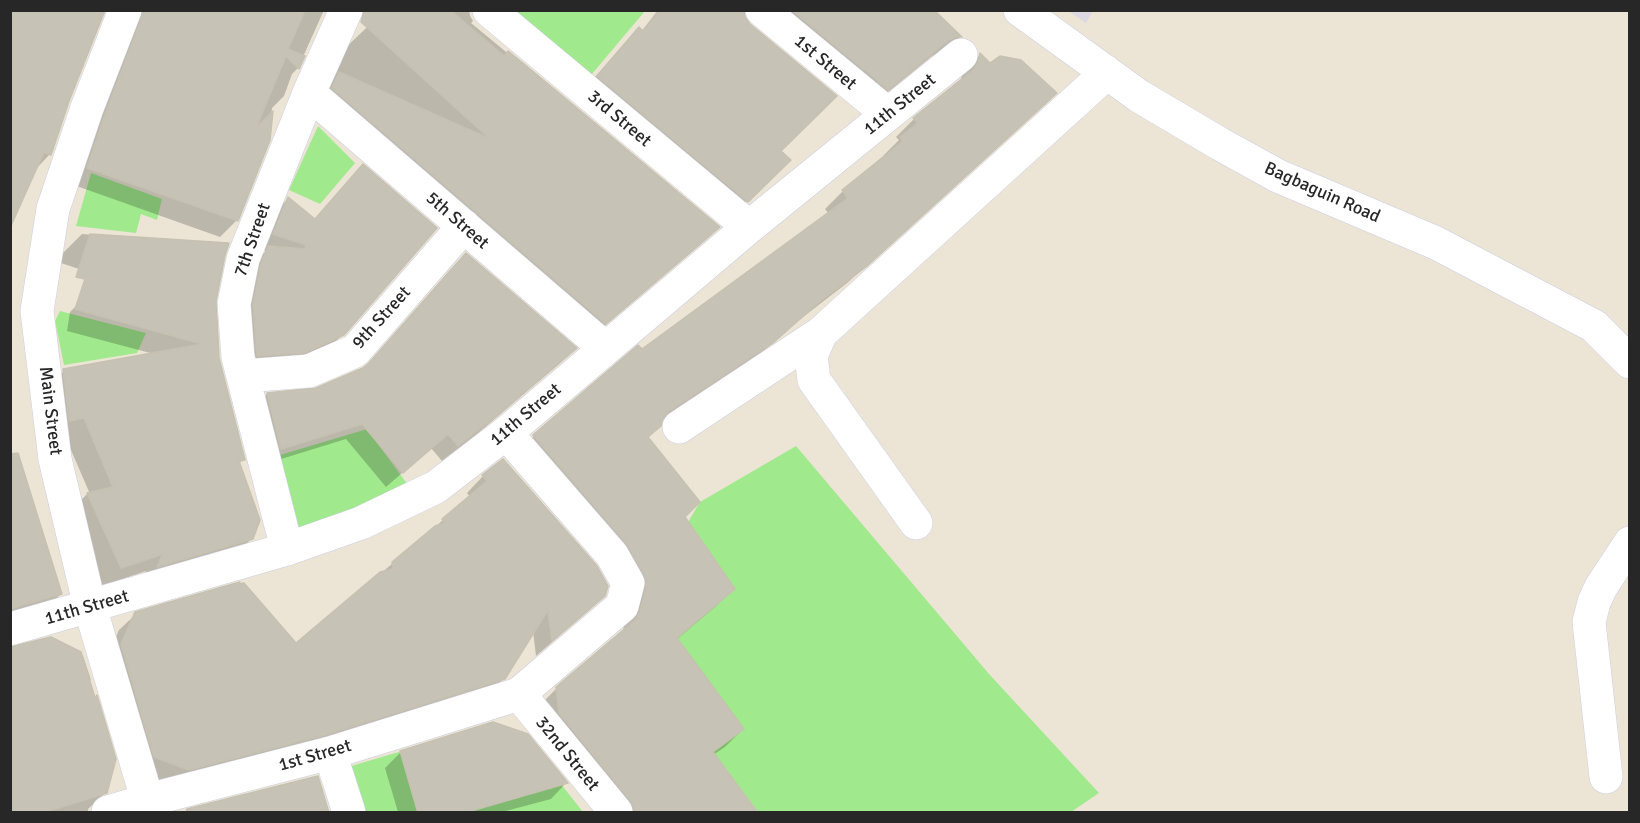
<!DOCTYPE html>
<html>
<head>
<meta charset="utf-8">
<style>
  body { margin:0 }
  #map { position:relative; width:1640px; height:823px; overflow:hidden; background:#ece5d6; font-family:Signika,sans-serif }
  canvas { display:block }
  .frame { position:absolute; inset:0; border:12px solid #272727; pointer-events:none }
</style>
</head>
<body>
<div id="map">
<canvas width="1640" height="823"></canvas>
<div class="frame"></div>
</div>
<script>
const ctx = document.querySelector('canvas').getContext('2d');
ctx.lineJoin = 'round';
function fillPath(path, color) { ctx.fillStyle = color; ctx.fill(path, 'evenodd'); }
const shape = rows => new Path2D(rows.map(r => 'M' + r).join(''));
function strokePath(path, color, width, dash) { ctx.strokeStyle = color; ctx.lineWidth = width; ctx.lineCap = dash ? 'butt' : 'round'; ctx.setLineDash(dash || []); ctx.stroke(path); }
function label(font, color, halo, rows, align = 'center') {
  ctx.font = font + ' Signika,sans-serif'; ctx.lineWidth = 4.5; ctx.setLineDash([]); ctx.textBaseline = 'middle'; ctx.strokeStyle = halo; ctx.fillStyle = color; for (const [text, x, y, turn = 0] of rows) {
    ctx.save(); ctx.translate(x, y); ctx.rotate((+turn || 0) * Math.PI / 180); ctx.textAlign = isNaN(turn) ? turn : align; if (halo) ctx.strokeText(text, 0, 0); ctx.fillText(text, 0, 0); ctx.restore();
  }
}
fillPath(shape([
  [1068,11,1093,11,1086,23]
]), '#dcd8e3');
fillPath(shape([
  [510,10,645,11,586,81],
  [318,126,355,163,320,204,289,190],
  [91,173,162,199,157,220,141,214,136,233,76,226],
  [60,311,146,333,137,353,64,365,55,321],
  [367,429,408,485,300,532,280,455],
  [796,446,989,674,1099,793,1071,812,758,812,713,752,744,729,710,683,649,662,735,589,688,522,700,502],
  [497,723,519,731,583,812,362,812,348,767]
]), '#a0e98c');
fillPath(shape([
  [118,10,324,10,298,68,292,74,284,96,272,108,269,140,237,220,220,237,71,184],
  [385,10,469,10,470,16,473,21,471,23,718,227,702,243,589,339,316,105,339,54],
  [658,10,721,10,779,151,773,176,731,216,582,92,623,45,639,29,641,32],
  [788,10,932,10,960,37,945,52,941,52,932,56,872,105],
  [980,55,1037,110,847,283,798,321,754,359,660,422,647,438,683,517,733,589,715,607,676,640,743,729,725,747,713,755,756,812,608,812,539,706,557,688,620,634,623,630,629,606,627,592,516,454,534,436,638,348,641,351,829,214,825,209,843,191,884,157,883,156,899,140,896,137,914,119,961,81,962,72],
  [68,101,50,154,35,170],
  [348,181,343,334,327,350,243,370,254,263,266,251,259,249,273,213,288,199,314,220],
  [82,234,227,245,214,301,218,359,243,459,239,464,252,538,233,558,140,584,146,571,102,586,69,513,87,494,90,494,45,390,64,371,154,354,67,331,70,312,89,293,186,305,61,263,63,253],
  [466,255,575,348,559,364,477,434,442,461,431,448,386,487,346,439,265,464,252,410,267,394,316,390,364,369,450,270],
  [503,461,604,595,587,612,536,656,533,631,504,678,487,695,172,786,138,773,105,661,119,630,136,614,296,646,470,497,467,493,483,476],
  [10,479,61,594,44,610,10,620],
  [51,638,83,656,91,680,89,682,106,792,88,809,88,812,10,812],
  [401,752,566,783,551,799,502,812,398,812,385,768]
]), '#0003');
const building = shape([
  [10,10,105,10,69,101,51,155,44,152,10,228,10,10],
  [143,10,305,10,288,49,305,56,299,69,286,56,256,128,273,111,270,140,238,221,87,168,105,114,142,17,143,10],
  [364,10,450,10,504,56,508,51,524,64,720,227,606,324,332,88,339,72,490,139,361,22,364,10],
  [660,10,744,10,745,17,750,24,837,96,781,151,791,160,748,202,597,76,639,27,643,31,660,10],
  [792,10,934,10,962,37,957,37,949,40,888,90,864,69,864,70,792,10],
  [980,53,990,63,1000,56,1021,60,1057,93,867,266,818,303,774,342,669,411,663,418,661,426,648,437,700,502,685,517,735,589,677,638,744,729,713,752,758,813,634,813,634,808,630,800,559,713,556,687,635,620,640,611,646,588,645,575,626,543,533,435,638,345,642,349,848,198,842,190,903,141,900,137,918,123,913,118,973,70,978,62,980,53],
  [363,164,437,228,344,335,304,353,257,356,253,305,261,264,268,246,305,249,306,245,273,234,288,197,315,219,363,164],
  [90,234,229,243,225,255,216,301,219,358,245,460,239,461,260,520,253,539,157,567,163,554,121,568,87,493,113,487,84,418,69,421,63,369,202,344,75,309,85,279,76,277,90,234],
  [466,253,577,348,494,418,458,446,448,434,403,473,362,424,281,449,267,393,316,388,363,368,369,363,466,253],
  [18,453,62,594,10,609,10,454,18,453],
  [503,459,597,566,608,586,605,596,552,641,548,610,505,679,325,735,189,770,154,757,121,644,135,612,240,582,239,584,244,583,296,643,380,572,393,569,392,562,435,526,445,523,442,519,487,481,482,475,503,459],
  [51,637,81,652,95,698,97,695,116,759,107,793,42,813,10,813,10,647,51,637],
  [493,722,528,734,568,783,464,813,418,813,400,751,493,722],
  [318,776,329,813,186,813,187,809,318,776]
]);
fillPath(building, '#c6c2b6');
strokePath(building, '#c6c1b0', 1.5);
const minor = shape([
  [125,10,87,108,53,209,37,311,55,459,90,607,151,812],
  [489,10,749,227],
  [762,10,888,114],
  [1020,10,1139,96,1220,144,1278,176,1436,243,1594,326,1630,362],
  [309,93,605,348],
  [243,376,309,371,355,351,464,226],
  [679,427,821,333],
  [916,523,814,380,811,356,821,333,1099,80,1105,71],
  [287,549,238,357,234,304,243,259,309,93,346,10],
  [10,629,287,549,361,523,436,487,506,433,749,227,961,55],
  [519,694,616,812],
  [330,753,349,812],
  [1606,777,1589,622,1594,602,1601,587,1630,543],
  [108,812,148,800,330,753,519,694,622,606,628,583,612,555,506,433]
]);
strokePath(minor, '#cbcde2', 34);
strokePath(minor, '#fff', 33);
label('18px', '#272727', '#fff', [
  ["1st Street",825,63,40],
  ["11th Street",900,105,-39],
  ["3rd Street",619,119,40],
  ["Bagbaguin Road",1322,193,24],
  ["5th Street",457,221,41],
  ["7th Street",253,240,-71],
  ["9th Street",382,318,-48],
  ["Main Street",50,411,83],
  ["11th Street",526,415,-40],
  ["11th Street",87,608,-16],
  ["32nd Street",567,754,51],
  ["1st Street",315,756,-16]
]);
</script>
</body>
</html>
